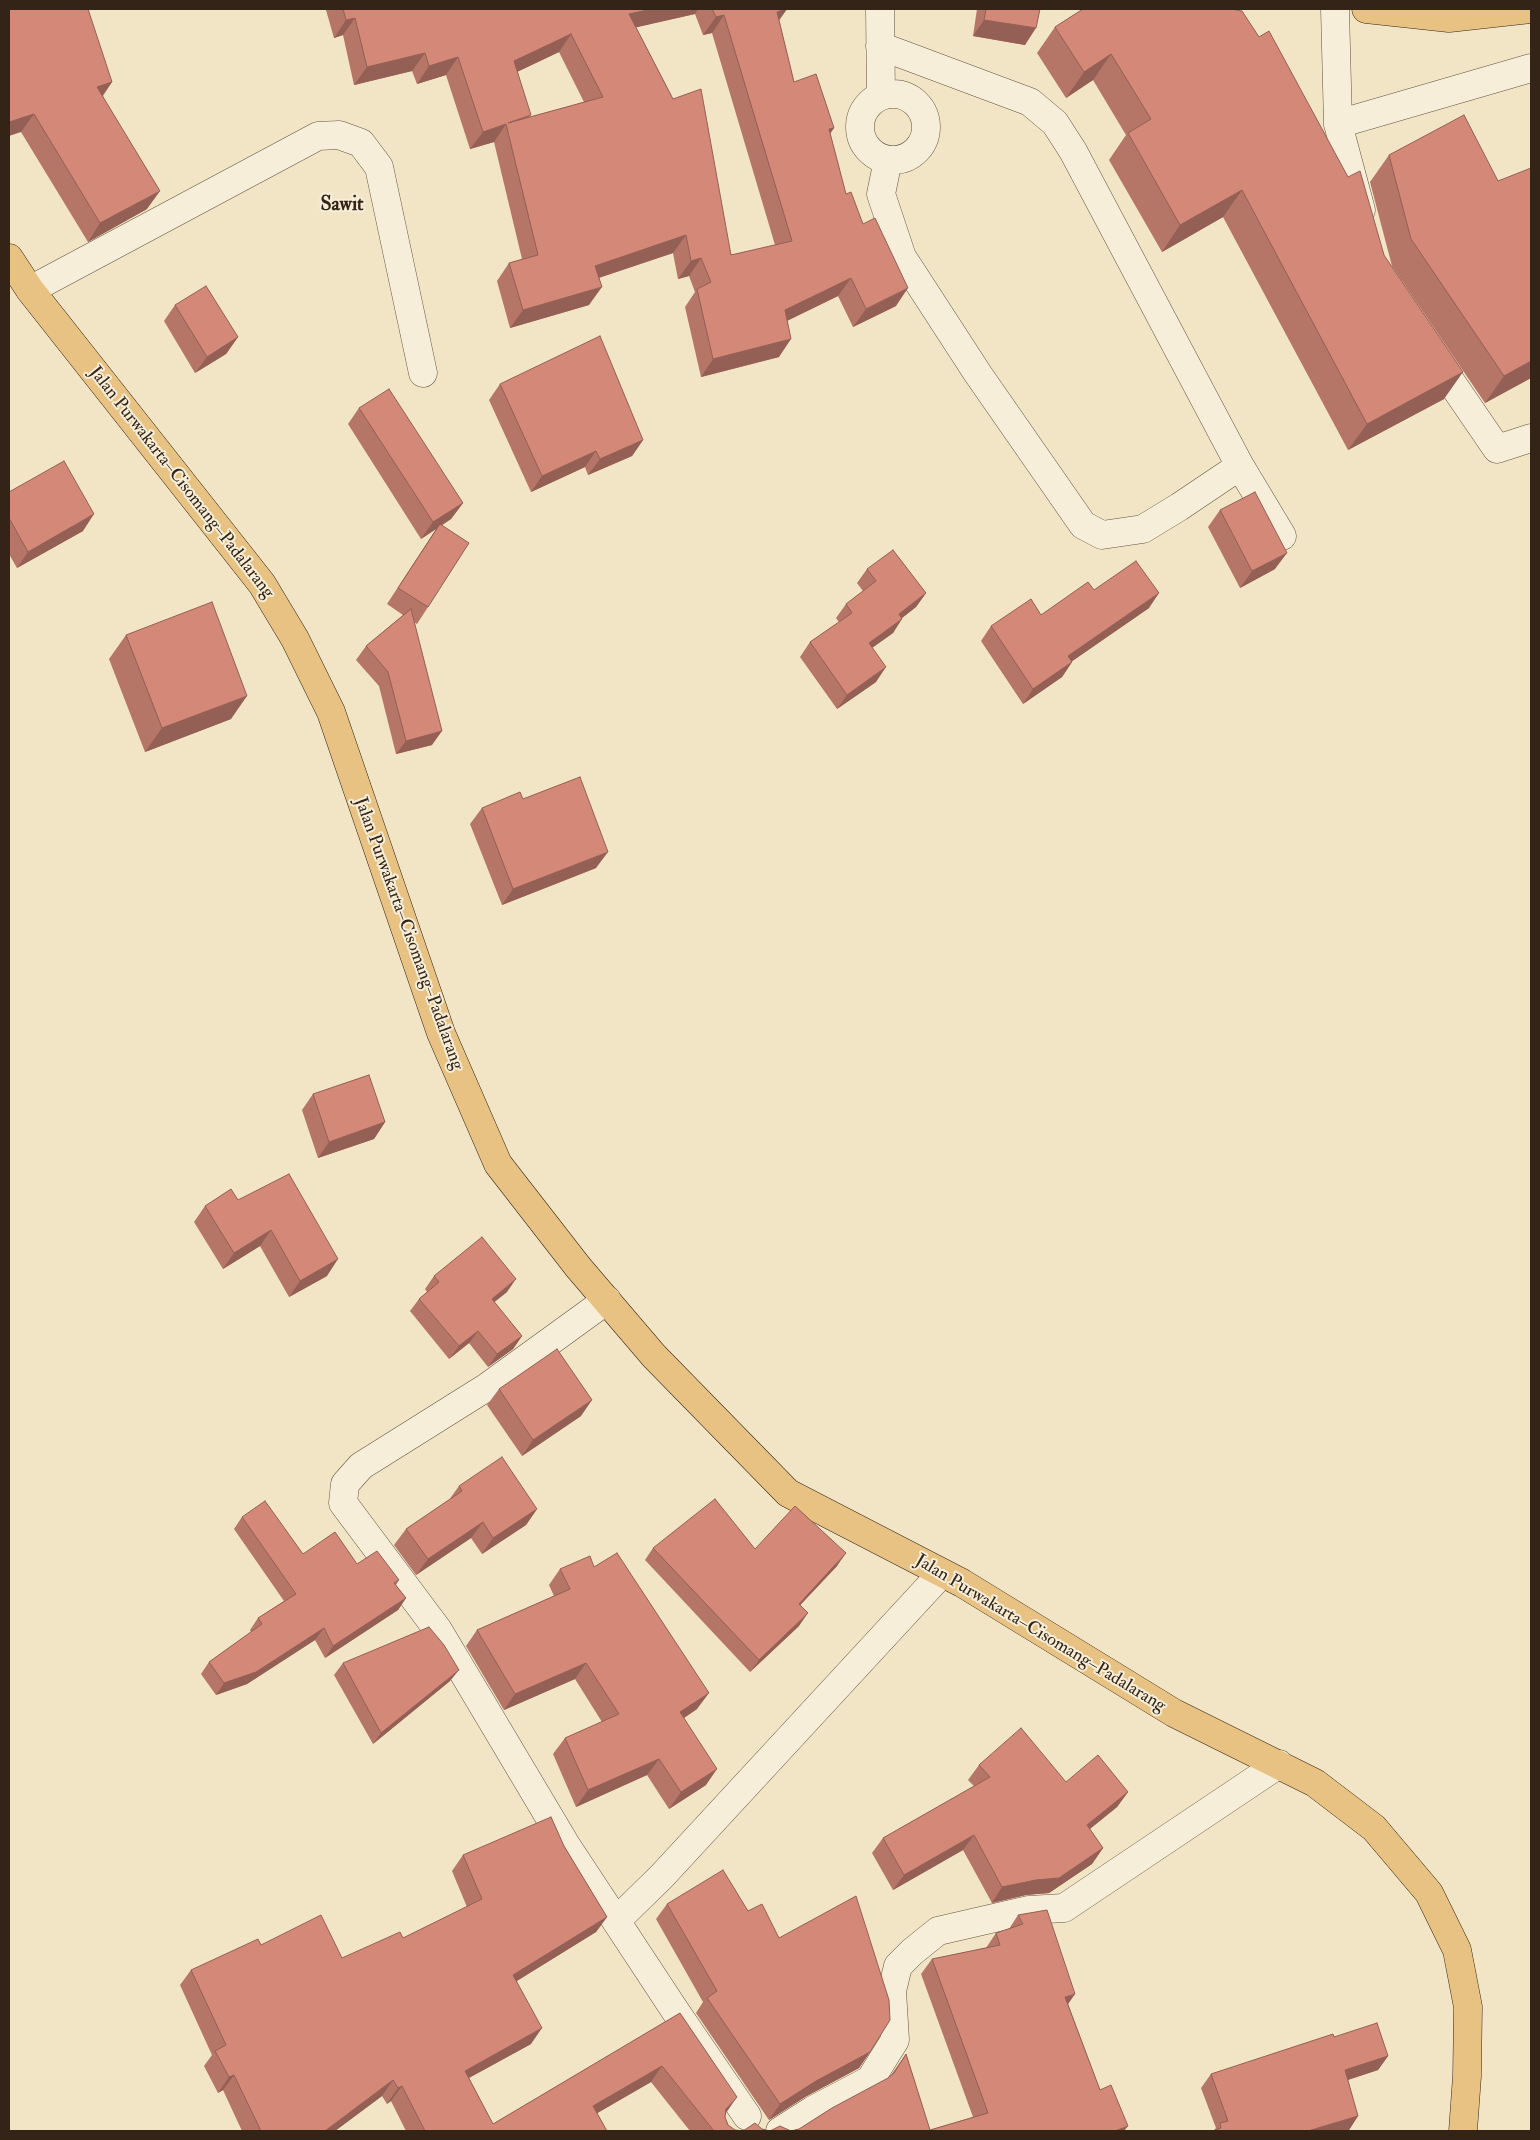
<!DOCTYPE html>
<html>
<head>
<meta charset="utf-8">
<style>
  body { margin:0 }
  #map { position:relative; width:1540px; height:2140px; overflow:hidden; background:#f1e5c5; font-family:"IM FELL Double Pica",serif }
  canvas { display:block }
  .frame { position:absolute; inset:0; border:10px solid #342417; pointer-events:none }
</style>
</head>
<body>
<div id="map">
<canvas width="1540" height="2140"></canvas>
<div class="frame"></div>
</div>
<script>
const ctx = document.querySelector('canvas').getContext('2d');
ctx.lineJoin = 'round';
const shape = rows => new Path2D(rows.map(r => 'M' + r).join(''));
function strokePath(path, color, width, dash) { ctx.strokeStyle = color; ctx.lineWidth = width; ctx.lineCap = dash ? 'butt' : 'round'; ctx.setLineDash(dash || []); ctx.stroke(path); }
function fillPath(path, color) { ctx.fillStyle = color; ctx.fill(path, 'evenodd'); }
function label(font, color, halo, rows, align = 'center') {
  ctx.font = font + ' "IM FELL Double Pica",serif'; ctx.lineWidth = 4; ctx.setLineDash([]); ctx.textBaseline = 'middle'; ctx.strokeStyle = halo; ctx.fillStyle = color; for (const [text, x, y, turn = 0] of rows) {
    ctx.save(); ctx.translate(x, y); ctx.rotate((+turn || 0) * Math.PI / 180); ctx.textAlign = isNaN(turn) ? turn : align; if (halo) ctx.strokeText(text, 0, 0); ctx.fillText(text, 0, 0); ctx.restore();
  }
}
const minor = shape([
  [880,9,881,96],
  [1335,9,1338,124,1361,210],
  [880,46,1030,102,1055,123,1073,151,1240,466,1282,536],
  '860 127a33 33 0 1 1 66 0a33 33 0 1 1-66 0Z',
  [1338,124,1531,68],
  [888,160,881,194,902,257,978,374,1083,525,1102,535,1143,529,1179,507,1240,466],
  [30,290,318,136,339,135,361,143,379,167,423,373],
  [1432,354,1497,449,1531,438],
  [607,1300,487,1387,361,1466,345,1484,343,1503,438,1630,566,1845,674,2009,747,2116],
  [616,1921,662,1876,942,1573],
  [780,2131,813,2110,870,2080,895,2040,892,1991,898,1966,912,1952,938,1931,1029,1910,1064,1908,1279,1764]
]);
const major = shape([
  [1366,9,1449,18,1530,9]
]);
const highway = shape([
  [9,258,30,290,262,584,295,639,331,712,441,1033,498,1164,578,1267,654,1356,788,1493,962,1583,1174,1713,1315,1783,1374,1828,1429,1893,1457,1950,1468,2007,1467,2076,1463,2131]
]);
strokePath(minor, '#635442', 29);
strokePath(major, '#342417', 29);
strokePath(highway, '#342417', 29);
strokePath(minor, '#f6eed9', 28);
strokePath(major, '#e8c282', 28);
strokePath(highway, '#e8c282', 28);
fillPath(shape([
  [9,9,112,82,103,96,147,209,88,242,21,132],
  [327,9,787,9,779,20,794,82,834,128,830,134,846,194,863,224,896,306,853,327,838,296,787,321,779,357,701,377,685,307,695,292,689,276,678,279,673,253,599,278,589,305,510,328,497,281,509,263,522,259,494,142,470,149,446,75,417,84,412,71,354,85,343,35,334,38,326,10],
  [695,14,703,35,712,33,775,245,731,255,673,99,636,27],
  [559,52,584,102,530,117,517,72],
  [977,9,1040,9,1025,45,973,36],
  [1083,9,1384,255,1444,399,1348,450,1223,217,1162,252,1109,160,1126,135,1093,80,1066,98,1037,53,1055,27],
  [1389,155,1531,378,1485,403,1392,266,1370,182],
  [175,305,238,337,226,354,195,373,164,321],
  [500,384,643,440,632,456,588,475,585,467,531,492,489,400],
  [359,408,463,503,451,519,442,525,428,607,417,624,414,622,432,745,396,754,379,686,356,660,366,646,403,615,387,604,436,529,421,539,348,424],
  [9,492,83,531,17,568,9,554],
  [1220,510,1275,569,1240,588,1208,527],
  [867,569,926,593,916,607,902,618,893,633,872,648,876,682,837,709,800,657,810,642,839,622,836,618,846,604,863,591,857,583],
  [1094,590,1149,608,1072,661,1072,662,1062,677,1023,704,981,641,991,626,1041,615],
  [126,635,231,719,145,752,109,659],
  [523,799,596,868,502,905,470,824,482,808],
  [313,1094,385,1122,374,1139,318,1158,302,1110],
  [238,1200,327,1276,289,1297,260,1246,223,1269,194,1222,205,1206],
  [434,1276,507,1292,494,1302,522,1336,513,1349,488,1367,469,1343,449,1359,410,1311,419,1299,427,1292,425,1289],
  [499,1389,581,1416,522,1456,487,1405],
  [459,1486,537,1509,526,1525,482,1554,471,1538,416,1575,394,1545,406,1529,449,1500],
  [242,1517,303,1554,357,1564,399,1580,396,1585,406,1598,398,1610,325,1658,315,1640,247,1684,216,1695,201,1674,209,1662,251,1632,250,1630,258,1618,284,1601,234,1529],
  [653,1548,755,1549,837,1566,800,1605,799,1626,750,1672,645,1560],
  [594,1567,697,1709,684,1718,706,1785,669,1809,647,1775,576,1807,553,1754,565,1738,602,1722,575,1679,504,1710,466,1646,477,1630,554,1596,549,1585,560,1569],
  [343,1663,450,1681,373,1744,334,1675],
  [979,1765,1066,1782,1128,1792,1117,1807,1090,1829,1103,1848,1092,1864,1049,1893,1026,1895,992,1903,963,1850,893,1890,872,1853,883,1838,974,1786,968,1780],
  [564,1846,607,1917,596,1932,517,1981,531,2044,469,2078,493,2124,680,2013,725,2114,725,2117,728,2125,735,2130,743,2131,762,2129,770,2131,791,2131,799,2129,888,2078,891,2075,906,2054,930,2130,973,2117,921,1974,932,1959,986,1948,996,1933,1009,1929,1018,1915,1068,2004,1100,2090,1124,2131,690,2131,651,2082,597,2113,607,2131,406,2131,391,2101,387,2104,382,2096,335,2131,242,2131,223,2090,218,2093,204,2066,212,2055,180,1985,191,1970,261,1945,342,1958,403,1938,467,1907,452,1871,463,1855],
  [667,1904,748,1911,779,1938,870,2052,859,2068,805,2097,769,2120,696,2013,703,2002,656,1919],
  [1334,2037,1388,2056,1378,2070,1348,2080,1358,2116,1349,2130,1343,2131,1213,2131,1216,2128,1201,2088,1211,2074]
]), '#b57567');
fillPath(shape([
  [652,9,698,9,695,14,616,32,629,14],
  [786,9,787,9,775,26,777,12],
  [724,15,712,33,703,35,716,17],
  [355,18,343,35,334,38,346,20],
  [984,20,1036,28,1025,45,973,36],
  [571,34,559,52,502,79,514,61],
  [425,53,412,71,354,85,367,67],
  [1111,54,1093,80,1066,98,1084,72],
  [458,57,446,75,417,84,429,66],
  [112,82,99,100,97,87],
  [34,114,21,132,9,136,9,122],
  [506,124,494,142,470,149,483,132],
  [834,128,821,145,829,129],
  [1242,190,1223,217,1162,252,1180,225],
  [160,191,147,209,88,242,100,223],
  [686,235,673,253,583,283,595,266],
  [701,258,689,276,678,279,691,261],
  [851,278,838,296,772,328,785,310],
  [602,287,589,305,510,328,523,310],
  [908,288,896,306,853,327,866,309],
  [238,337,226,354,195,373,207,357],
  [791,339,779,357,701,377,713,359],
  [1531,361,1531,378,1485,403,1504,376],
  [1463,372,1444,399,1348,450,1367,424],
  [643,440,632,456,588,475,600,459],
  [596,451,585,467,531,492,542,476],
  [463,503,451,519,421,539,433,522],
  [94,514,83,531,17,568,28,552],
  [1287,553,1275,569,1240,588,1252,571],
  [926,593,916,607,889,628,899,614],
  [1159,593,1149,608,1058,671,1068,656],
  [902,619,893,633,859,657,869,643],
  [1072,662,1062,677,1023,704,1033,689],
  [886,667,876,682,837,709,847,695],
  [247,696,231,719,145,752,162,728],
  [442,731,432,745,396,754,406,741],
  [608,852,596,868,502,905,513,889],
  [385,1122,374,1139,318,1158,329,1142],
  [271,1230,260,1246,223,1269,234,1253],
  [338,1259,327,1276,289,1297,300,1281],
  [516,1279,507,1292,482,1312,492,1299],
  [478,1331,469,1343,449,1359,459,1346],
  [522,1336,513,1349,488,1367,497,1354],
  [592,1400,581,1416,522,1456,533,1440],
  [537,1509,526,1525,482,1554,493,1538],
  [483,1522,471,1538,416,1575,428,1559],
  [846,1553,837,1566,790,1616,799,1604],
  [406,1598,398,1610,325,1658,333,1646],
  [808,1613,799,1626,750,1672,759,1660],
  [324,1628,315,1640,247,1684,216,1695,224,1683],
  [586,1663,575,1679,504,1710,515,1694],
  [459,1670,450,1681,373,1744,381,1733],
  [709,1693,697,1709,669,1728,680,1712],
  [659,1759,647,1775,576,1807,588,1790],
  [717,1769,706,1785,669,1809,681,1792],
  [1128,1792,1117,1807,1076,1840,1087,1825],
  [974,1835,963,1850,893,1890,904,1875],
  [1103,1848,1092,1864,1049,1893,1026,1895,992,1903,1002,1887],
  [607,1917,596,1932,502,1990,513,1975],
  [1075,1994,1064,2010,1065,1997],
  [542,2028,531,2044,454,2086,465,2071],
  [870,2052,859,2068,805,2097,769,2120,780,2104,816,2081],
  [1388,2056,1378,2070,1335,2084,1345,2070],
  [662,2066,651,2082,582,2122,593,2106],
  [234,2075,223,2090,218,2093,229,2077],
  [393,2080,382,2096,335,2131,325,2131],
  [402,2086,391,2101,387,2104,398,2088],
  [737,2097,726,2113,715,2125,726,2109],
  [1358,2116,1349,2130,1343,2131,1308,2131],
  [1128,2126,1124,2131,1115,2131]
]), '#945f54');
const building = shape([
  [9,9,88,9,112,82,97,87,160,191,100,223,34,114,9,122,9,9],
  [343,9,652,9,629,14,673,99,701,89,731,255,792,241,724,15,716,17,712,9,786,9,777,12,794,82,816,74,834,128,829,129,846,194,851,192,863,224,875,218,908,288,866,309,851,278,785,310,791,339,713,359,697,289,711,282,701,258,691,261,686,235,595,266,602,287,523,310,509,263,538,255,506,124,483,132,458,57,429,66,425,53,367,67,355,18,346,20,343,9],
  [571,34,603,97,508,123,531,115,514,61,571,34],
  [986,9,1040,9,1036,28,984,20,986,9],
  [1083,9,1231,9,1242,11,1259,37,1269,31,1348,177,1360,171,1384,255,1463,372,1367,424,1242,190,1180,225,1128,133,1151,119,1111,54,1084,72,1055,27,1083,9],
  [1464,115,1498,181,1531,168,1531,361,1504,376,1411,239,1389,155,1464,115],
  [206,286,238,337,207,357,175,305,206,286],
  [600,336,643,440,600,459,596,451,542,476,500,384,600,336],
  [389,389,463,503,433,522,359,408,389,389],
  [64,461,94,514,28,552,9,518,9,492,64,461],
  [1255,492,1287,553,1252,571,1220,510,1255,492],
  [440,524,469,543,428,607,398,588,440,524],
  [893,550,926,593,899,614,902,619,869,643,886,667,847,695,810,642,852,613,846,604,876,581,867,569,893,550],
  [1136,561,1159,593,1068,656,1072,662,1033,689,991,626,1031,599,1041,615,1088,582,1094,590,1136,561],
  [212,602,247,696,162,728,126,635,212,602],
  [411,609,442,731,406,741,388,672,366,646,411,609],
  [580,777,608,852,513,889,482,808,520,792,523,799,580,777],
  [369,1075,385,1122,329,1142,313,1094,369,1075],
  [289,1174,338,1259,300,1281,271,1230,234,1253,205,1206,231,1189,238,1200,289,1174],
  [482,1237,516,1279,492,1299,522,1336,497,1354,478,1331,459,1346,419,1299,439,1282,434,1276,482,1237],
  [557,1349,592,1400,533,1440,499,1389,557,1349],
  [502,1457,537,1509,493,1538,483,1522,428,1559,406,1529,462,1491,459,1486,502,1457],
  [715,1499,755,1549,795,1506,846,1553,799,1604,808,1613,759,1660,653,1548,715,1499],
  [265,1501,303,1554,335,1532,357,1564,377,1551,399,1580,394,1583,406,1598,333,1646,324,1628,256,1672,224,1683,209,1662,262,1624,258,1618,296,1594,242,1517,265,1501],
  [617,1553,709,1693,680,1712,717,1769,681,1792,659,1759,588,1790,565,1738,619,1714,586,1663,515,1694,477,1630,570,1589,560,1569,590,1556,594,1567,617,1553],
  [429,1627,444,1645,459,1670,381,1733,343,1663,429,1627],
  [1021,1728,1066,1782,1098,1755,1128,1792,1087,1825,1103,1848,1059,1878,1036,1880,1002,1887,974,1835,904,1875,883,1838,990,1777,979,1765,1021,1728],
  [551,1817,564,1846,607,1917,513,1975,542,2028,465,2071,493,2124,680,2013,737,2097,726,2109,725,2117,728,2125,735,2130,743,2131,755,2123,762,2129,770,2131,780,2126,791,2131,799,2129,832,2108,888,2078,894,2073,906,2054,930,2130,988,2113,932,1959,1000,1945,996,1933,1023,1924,1018,1915,1047,1910,1075,1994,1065,1997,1100,2090,1111,2085,1128,2126,1115,2131,714,2131,662,2066,593,2106,607,2131,425,2131,402,2086,398,2088,393,2080,325,2131,261,2131,234,2075,229,2077,215,2051,226,2045,191,1970,258,1939,261,1945,321,1915,342,1958,400,1932,403,1938,482,1899,463,1855,551,1817],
  [723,1870,748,1911,762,1904,779,1938,856,1896,889,2000,890,2020,870,2052,816,2081,780,2104,707,1998,717,1991,667,1904,723,1870],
  [1377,2023,1388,2056,1345,2070,1358,2116,1308,2131,1213,2131,1221,2128,1220,2123,1228,2121,1211,2074,1333,2034,1334,2037,1377,2023]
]);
fillPath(building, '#d38878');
strokePath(building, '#945f54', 1);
label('18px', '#342417', '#f6eed9', [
  ["Jalan Purwakarta–Cisomang–Padalarang",181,483,52],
  ["Jalan Purwakarta–Cisomang–Padalarang",408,934,70],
  ["Jalan Purwakarta–Cisomang–Padalarang",1040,1634,31]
]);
label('bold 20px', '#342417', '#f6eed9', [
  ["Sawit",342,206]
]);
</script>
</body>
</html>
